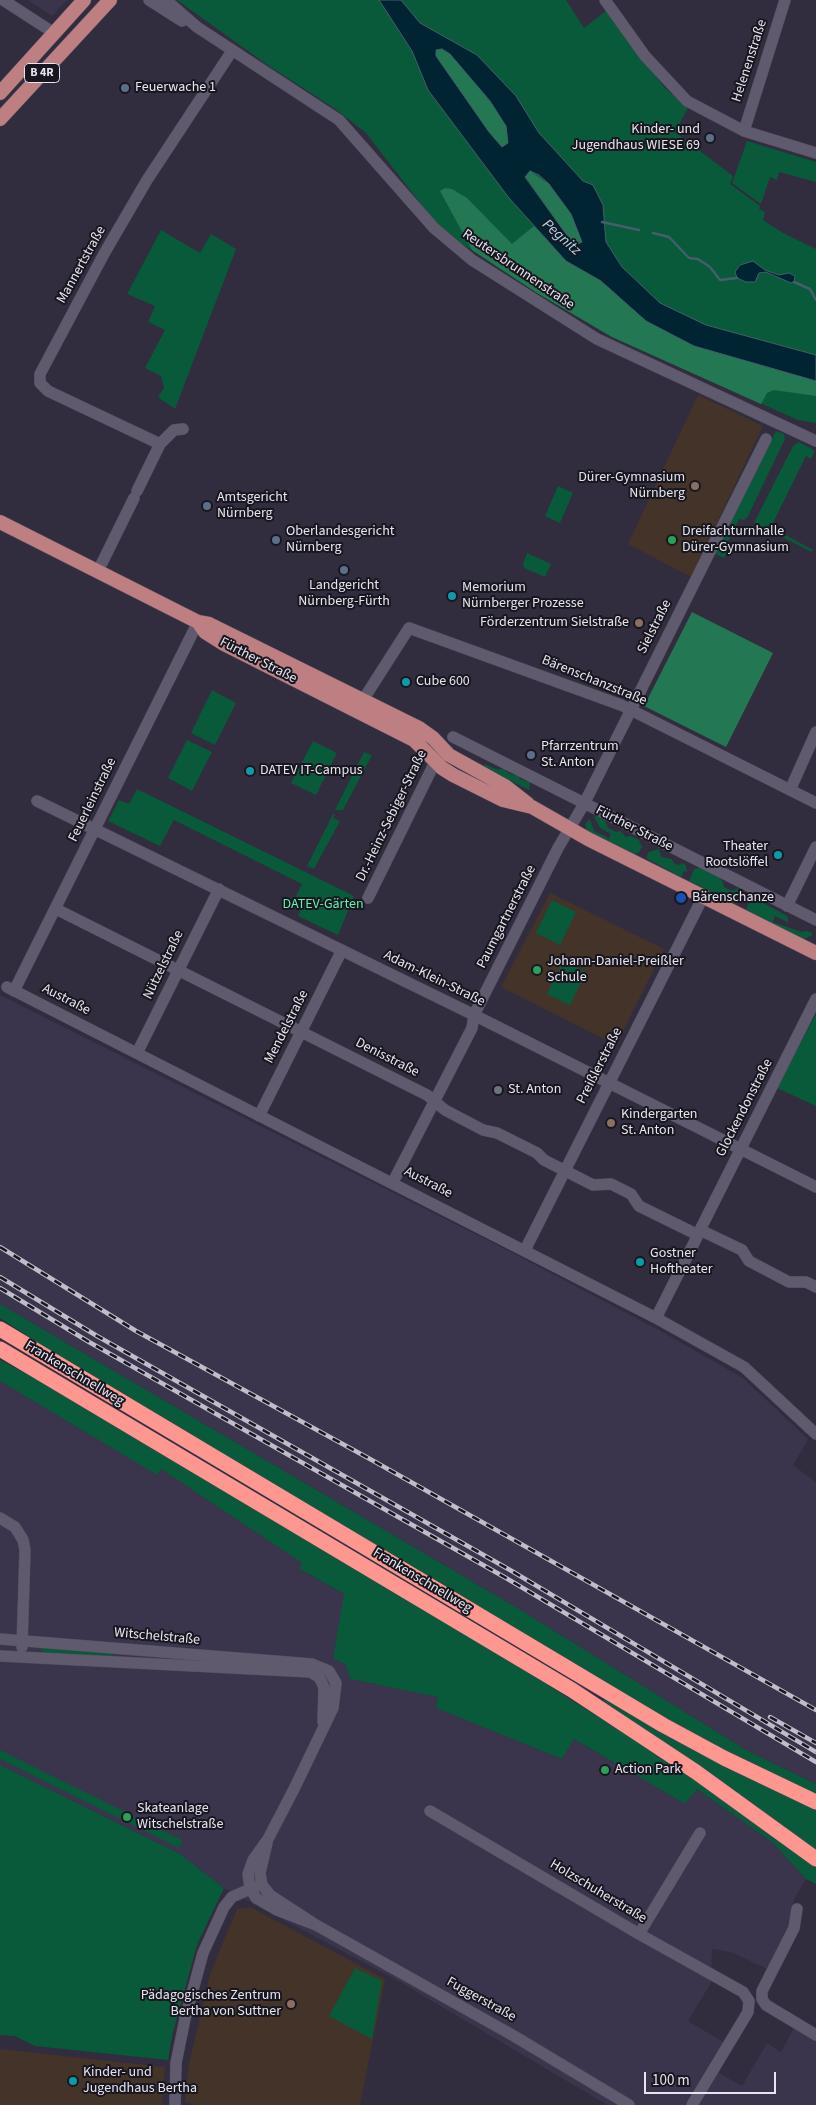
<!DOCTYPE html>
<html>
<head>
<meta charset="utf-8">
<style>
  body { margin:0 }
  #map { position:relative; width:816px; height:2105px; overflow:hidden; background:#312c3e; font-family:"Source Sans 3",sans-serif }
  canvas { display:block }
  .scale { position:absolute; left:644px; top:2072px; width:132px; height:22px; box-sizing:border-box; border:2px solid #e7e4f0; border-top:0; padding-left:6px; font-size:15px; line-height:18px; white-space:nowrap; color:#e7e4f0; -webkit-text-stroke:4px #18161e; paint-order:stroke }
</style>
</head>
<body>
<div id="map">
<canvas width="816" height="2105"></canvas>
<div class="scale">100 m</div>
</div>
<script>
const ctx = document.querySelector('canvas').getContext('2d');
ctx.lineJoin = 'round';
function fillPath(path, color) { ctx.fillStyle = color; ctx.fill(path, 'evenodd'); }
const shape = rows => new Path2D(rows.map(r => 'M' + r).join(''));
function strokePath(path, color, width, dash) { ctx.strokeStyle = color; ctx.lineWidth = width; ctx.lineCap = dash ? 'butt' : 'round'; ctx.setLineDash(dash || []); ctx.stroke(path); }
function label(font, color, halo, rows, align = 'center') {
  ctx.font = font + ' "Source Sans 3",sans-serif'; ctx.lineWidth = 4; ctx.setLineDash([]); ctx.textBaseline = 'middle'; ctx.strokeStyle = halo; ctx.fillStyle = color; for (const [text, x, y, turn = 0] of rows) {
    ctx.save(); ctx.translate(x, y); ctx.rotate((+turn || 0) * Math.PI / 180); ctx.textAlign = isNaN(turn) ? turn : align; if (halo) ctx.strokeText(text, 0, 0); ctx.fillText(text, 0, 0); ctx.restore();
  }
}
fillPath(shape([
  [28,0,67,0,52,16],
  [0,995,509,1251,657,1329,743,1378,808,1439,793,1465,816,1482,816,1784,746,1750,519,1609,0,1304],
  [0,1381,157,1475,161,1469,302,1563,300,1569,345,1595,333,1658,346,1665,350,1679,439,1697,437,1708,562,1759,574,1739,685,1804,697,1789,773,1843,806,1879,794,1900,791,1927,767,1969,731,1952,712,1949,711,1983,688,2021,727,2044,712,2069,742,2086,767,2043,781,2052,795,2026,816,2039,816,2105,607,2105,395,1979,224,1888,180,1854,0,1765]
]), '#3a344c');
fillPath(shape([
  [698,395,763,426,691,577,628,544],
  [550,893,664,949,616,1045,501,987],
  [250,1907,385,1979,360,2105,195,2105,185,2102,188,2068,210,1974,237,1909],
  [0,2049,165,2067,162,2105,0,2105]
]), '#443328');
fillPath(shape([
  [177,0,566,0,584,28,607,10,664,87,688,108,675,132,733,176,730,184,760,206,759,209,765,212,763,220,783,233,816,249,816,423,798,420,612,337,537,293,441,230,366,133,334,108,266,64],
  [747,141,816,162,816,182,779,172,777,180,770,177,761,204,732,183],
  [161,230,200,253,211,234,236,249,175,409,158,397,164,388,161,376,145,368,165,330,148,322,155,306,127,294],
  [776,431,784,434,785,439,748,516,744,520,739,519,727,543,732,546,724,558,715,554],
  [799,442,814,450,814,453,811,459,806,456,771,527,813,550,812,552,754,523,793,446],
  [558,486,573,493,560,523,545,516],
  [527,553,551,564,545,577,524,568,523,564],
  [212,690,236,703,215,745,191,733],
  [187,740,212,752,192,791,168,778],
  [313,741,337,753,316,795,291,783],
  [364,752,372,755,343,810,335,810],
  [485,764,498,770,503,768,508,773,518,776,520,779,530,782,529,790,485,768],
  [137,789,354,896,338,935,298,916,300,911,291,906,302,884,174,820,160,846,108,821,119,800,129,804],
  [333,814,335,815,333,818,340,821,314,869,307,866],
  [597,816,605,820,608,828,616,832,621,831,626,837,631,836,639,840,642,847,639,853,635,854,587,831,585,824,590,819,594,831,607,837,608,840,611,834,600,828,594,817],
  [659,849,661,857,672,859,674,863,679,865,682,863,686,865,687,872,684,871,681,877,646,858,649,852],
  [703,867,722,880,724,887,732,891,739,888,741,896,737,904,689,881,694,869],
  [751,896,787,916,789,923,775,916,773,922,802,932,807,931,813,933,811,936,804,939,746,910],
  [552,900,576,912,560,945,536,933],
  [563,961,586,972,570,1005,547,994],
  [816,1014,816,1106,777,1088],
  [0,1304,519,1609,746,1750,816,1784,816,1798,731,1757,65,1360,0,1318],
  [0,1360,74,1399,463,1631,700,1782,816,1867,816,1884,806,1879,773,1843,697,1789,685,1804,574,1739,562,1759,436,1708,438,1697,350,1679,346,1665,333,1658,344,1594,300,1569,302,1563,161,1469,157,1475,0,1381],
  [41,1648,112,1653,114,1655,112,1657,42,1653],
  [606,1697,816,1807,816,1853,602,1703],
  [0,1750,182,1840,179,1848,0,1759],
  [0,1765,180,1854,224,1888,197,1945,172,2036,168,2060,35,2046,15,2036,0,2035],
  [355,1968,382,1981,372,2039,329,2016]
]), '#085a3b');
fillPath(shape([
  [442,49,450,54,490,101,506,126,509,143,502,147,489,132,436,56,436,50],
  [530,171,549,184,571,214,583,241,578,244,571,241,525,176],
  [445,188,452,189,467,198,512,244,534,226,566,261,601,281,646,321,694,346,816,381,816,396,774,390,767,393,761,404,612,337,537,293,472,250,440,191],
  [692,612,773,653,726,747,644,706]
]), '#247753');
const water = shape([
  [379,0,401,0,420,23,477,55,516,96,539,133,583,181,593,185,603,205,606,242,622,267,660,303,706,325,816,355,816,381,694,346,646,321,601,281,566,261,509,198,428,90,412,51,379,0],
  [442,49,450,54,490,101,506,126,508,143,502,147,489,132,436,56,436,50,442,49],
  [530,171,539,175,549,184,571,214,582,242,578,244,571,241,525,177,530,171],
  [753,261,765,270,779,275,789,273,795,276,794,282,791,283,766,272,759,273,755,282,746,282,737,278,735,272,740,265,753,261]
]);
fillPath(water, '#002432');
strokePath(water, '#455e6b', 1);
strokePath(shape([
  [602,222,639,230],
  [653,233,669,237,689,258,698,259,710,267,720,280,737,278],
  [794,282,810,289,816,300]
]), '#455e6b', 2.5);
const minor = shape([
  [3,0,54,33],
  [149,0,182,21],
  [166,0,197,27,339,120,434,228,472,260,597,339,816,441],
  [605,0,645,56,687,101,744,131,816,153],
  [744,131,785,0],
  [160,444,174,430,183,429],
  [137,491,160,444,48,391,40,383,40,374,105,252,147,180,232,51],
  [98,571,134,498],
  [363,700,409,628,621,705,816,803],
  [453,737,816,920],
  [790,790,816,732],
  [37,801,474,1015,816,1187],
  [368,898,442,748],
  [787,906,816,847],
  [56,909,427,1095,445,1110,483,1130,497,1133,537,1153,544,1160,593,1185,611,1184,631,1194,639,1206,698,1235,656,1318],
  [7,987,656,1318,744,1367,816,1434],
  [14,991,198,622],
  [816,999,700,1230,742,1250,749,1261,789,1282,806,1282,816,1287],
  [137,1053,219,889],
  [259,1116,342,950],
  [393,1182,472,1028,474,1015,558,848,584,804,766,439],
  [525,1250,703,897],
  [0,1518,15,1527,23,1540,25,1550,22,1647],
  [0,1639,312,1664,329,1671,336,1683,333,1708,294,1789,268,1839,253,1860,248,1874,250,1888,256,1898,277,1910,316,1925],
  [0,1656,310,1672,319,1677,324,1687,323,1722],
  [430,1811,639,1934,743,1992,749,2001,748,2012,692,2105],
  [267,1843,260,1873,262,1885,270,1895,316,1925,514,2036,629,2105],
  [797,1909,794,1928,762,1991,762,1999,766,2005,816,2035],
  [639,1934,700,1833],
  [175,2105,176,2063,185,2019,203,1953,224,1907,232,1897,257,1886]
]);
const major = shape([
  [0,93,84,0],
  [0,119,110,0],
  [0,522,198,622,209,624,419,728,433,738,449,755,505,786,528,804],
  [198,622,205,632,224,644,414,740,442,768,453,775,503,800,532,807,588,839,816,953]
]);
const highway = shape([
  [0,1329,663,1725,724,1758,816,1802],
  [0,1349,572,1690,696,1772,816,1859]
]);
strokePath(minor, '#4f4a5a', 12);
strokePath(major, '#4f4a5a', 15);
strokePath(highway, '#4f4a5a', 16);
strokePath(minor, '#5f5a6e', 11);
strokePath(major, '#be7f82', 14);
strokePath(highway, '#fe978f', 15);
const rail = shape([
  [0,1247,136,1331,370,1459,816,1710],
  [0,1277,97,1336,510,1570,816,1752],
  [0,1288,89,1342,506,1578,816,1762],
  [770,1717,816,1743]
]);
strokePath(rail, '#c0bdca', 4.5);
strokePath(rail, '#18161e', 2.5, [8]);
for (const [x, y, r, color] of [
  [125,88,5,"#5c6f8a"],
  [710,138,5,"#5c6f8a"],
  [695,486,5,"#8d6e63"],
  [207,506,5,"#5c6f8a"],
  [276,540,5,"#5c6f8a"],
  [672,540,5,"#2e9e5b"],
  [344,570,5,"#5c6f8a"],
  [452,596,5,"#0f9aa8"],
  [639,623,5,"#8d6e63"],
  [406,682,5,"#0f9aa8"],
  [531,755,5,"#5c6f8a"],
  [250,771,5,"#0f9aa8"],
  [778,855,5,"#0f9aa8"],
  [681,898,6,"#1a4fb4"],
  [537,970,5,"#2e9e5b"],
  [498,1090,5,"#6b7280"],
  [611,1123,5,"#8d6e63"],
  [640,1262,5,"#0f9aa8"],
  [605,1770,5,"#2e9e5b"],
  [127,1817,5,"#2e9e5b"],
  [291,2004,5,"#8d6e63"],
  [73,2081,5,"#0f9aa8"]
]) { const dot = new Path2D(); dot.arc(x, y, r, 0, 2 * Math.PI); ctx.fillStyle = color; ctx.fill(dot); strokePath(dot, '#18161e', 2); }
for (const [x, y, w] of [
  [42,73,35]
]) { const box = new Path2D(); box.roundRect(x - w / 2, y - 9.5, w, 19, 4); ctx.fillStyle = '#18161e'; ctx.fill(box); strokePath(box, '#e7e4f0', 1); }
label('bold 12px', '#e7e4f0', null, [
  ["B 4R",42,73]
]);
label('14px', '#e7e4f0', '#18161e', [
  ["Helenenstraße",750,61,-72],
  ["Mannertstraße",82,265,-61],
  ["Reutersbrunnenstraße",518,270,34],
  ["Sielstraße",655,627,-63],
  ["Fürther Straße",258,661,27],
  ["Bärenschanzstraße",594,681,22],
  ["Feuerleinstraße",93,800,-64],
  ["Dr.-Heinz-Sebiger-Straße",392,816,-64],
  ["Fürther Straße",634,829,27],
  ["Paumgartnerstraße",507,917,-63],
  ["Nützelstraße",164,965,-64],
  ["Adam-Klein-Straße",434,979,26],
  ["Austraße",66,1000,27],
  ["Mendelstraße",287,1027,-63],
  ["Denisstraße",387,1058,27],
  ["Preißlerstraße",600,1066,-63],
  ["Glockendonstraße",745,1108,-63],
  ["Austraße",428,1183,27],
  ["Frankenschnellweg",74,1374,31],
  ["Frankenschnellweg",422,1581,31],
  ["Witschelstraße",157,1637,5],
  ["Holzschuherstraße",598,1892,31],
  ["Fuggerstraße",481,2000,29]
]);
label('14px', '#e7e4f0', '#18161e', [
  ["Feuerwache 1",135,88],
  ["Kinder- und",700,130,"right"],
  ["Jugendhaus WIESE 69",700,146,"right"],
  ["Dürer-Gymnasium",685,478,"right"],
  ["Nürnberg",685,494,"right"],
  ["Amtsgericht",217,498],
  ["Nürnberg",217,514],
  ["Oberlandesgericht",286,532],
  ["Nürnberg",286,548],
  ["Dreifachturnhalle",682,532],
  ["Dürer-Gymnasium",682,548],
  ["Landgericht",344,586,"center"],
  ["Nürnberg-Fürth",344,602,"center"],
  ["Memorium",462,588],
  ["Nürnberger Prozesse",462,604],
  ["Förderzentrum Sielstraße",629,623,"right"],
  ["Cube 600",416,682],
  ["Pfarrzentrum",541,747],
  ["St. Anton",541,763],
  ["DATEV IT-Campus",260,771],
  ["Theater",768,847,"right"],
  ["Rootslöffel",768,863,"right"],
  ["Bärenschanze",692,898],
  ["Johann-Daniel-Preißler",547,962],
  ["Schule",547,978],
  ["St. Anton",508,1090],
  ["Kindergarten",621,1115],
  ["St. Anton",621,1131],
  ["Gostner",650,1254],
  ["Hoftheater",650,1270],
  ["Action Park",615,1770],
  ["Skateanlage",137,1809],
  ["Witschelstraße",137,1825],
  ["Pädagogisches Zentrum",281,1996,"right"],
  ["Bertha von Suttner",281,2012,"right"],
  ["Kinder- und",83,2073],
  ["Jugendhaus Bertha",83,2089]
], 'left');
label('14px', '#62efaf', '#18161e', [
  ["DATEV-Gärten",323,905]
]);
label('italic 15px', '#a7daf1', '#18161e', [
  ["Pegnitz",561,238,42]
]);
</script>
</body>
</html>
